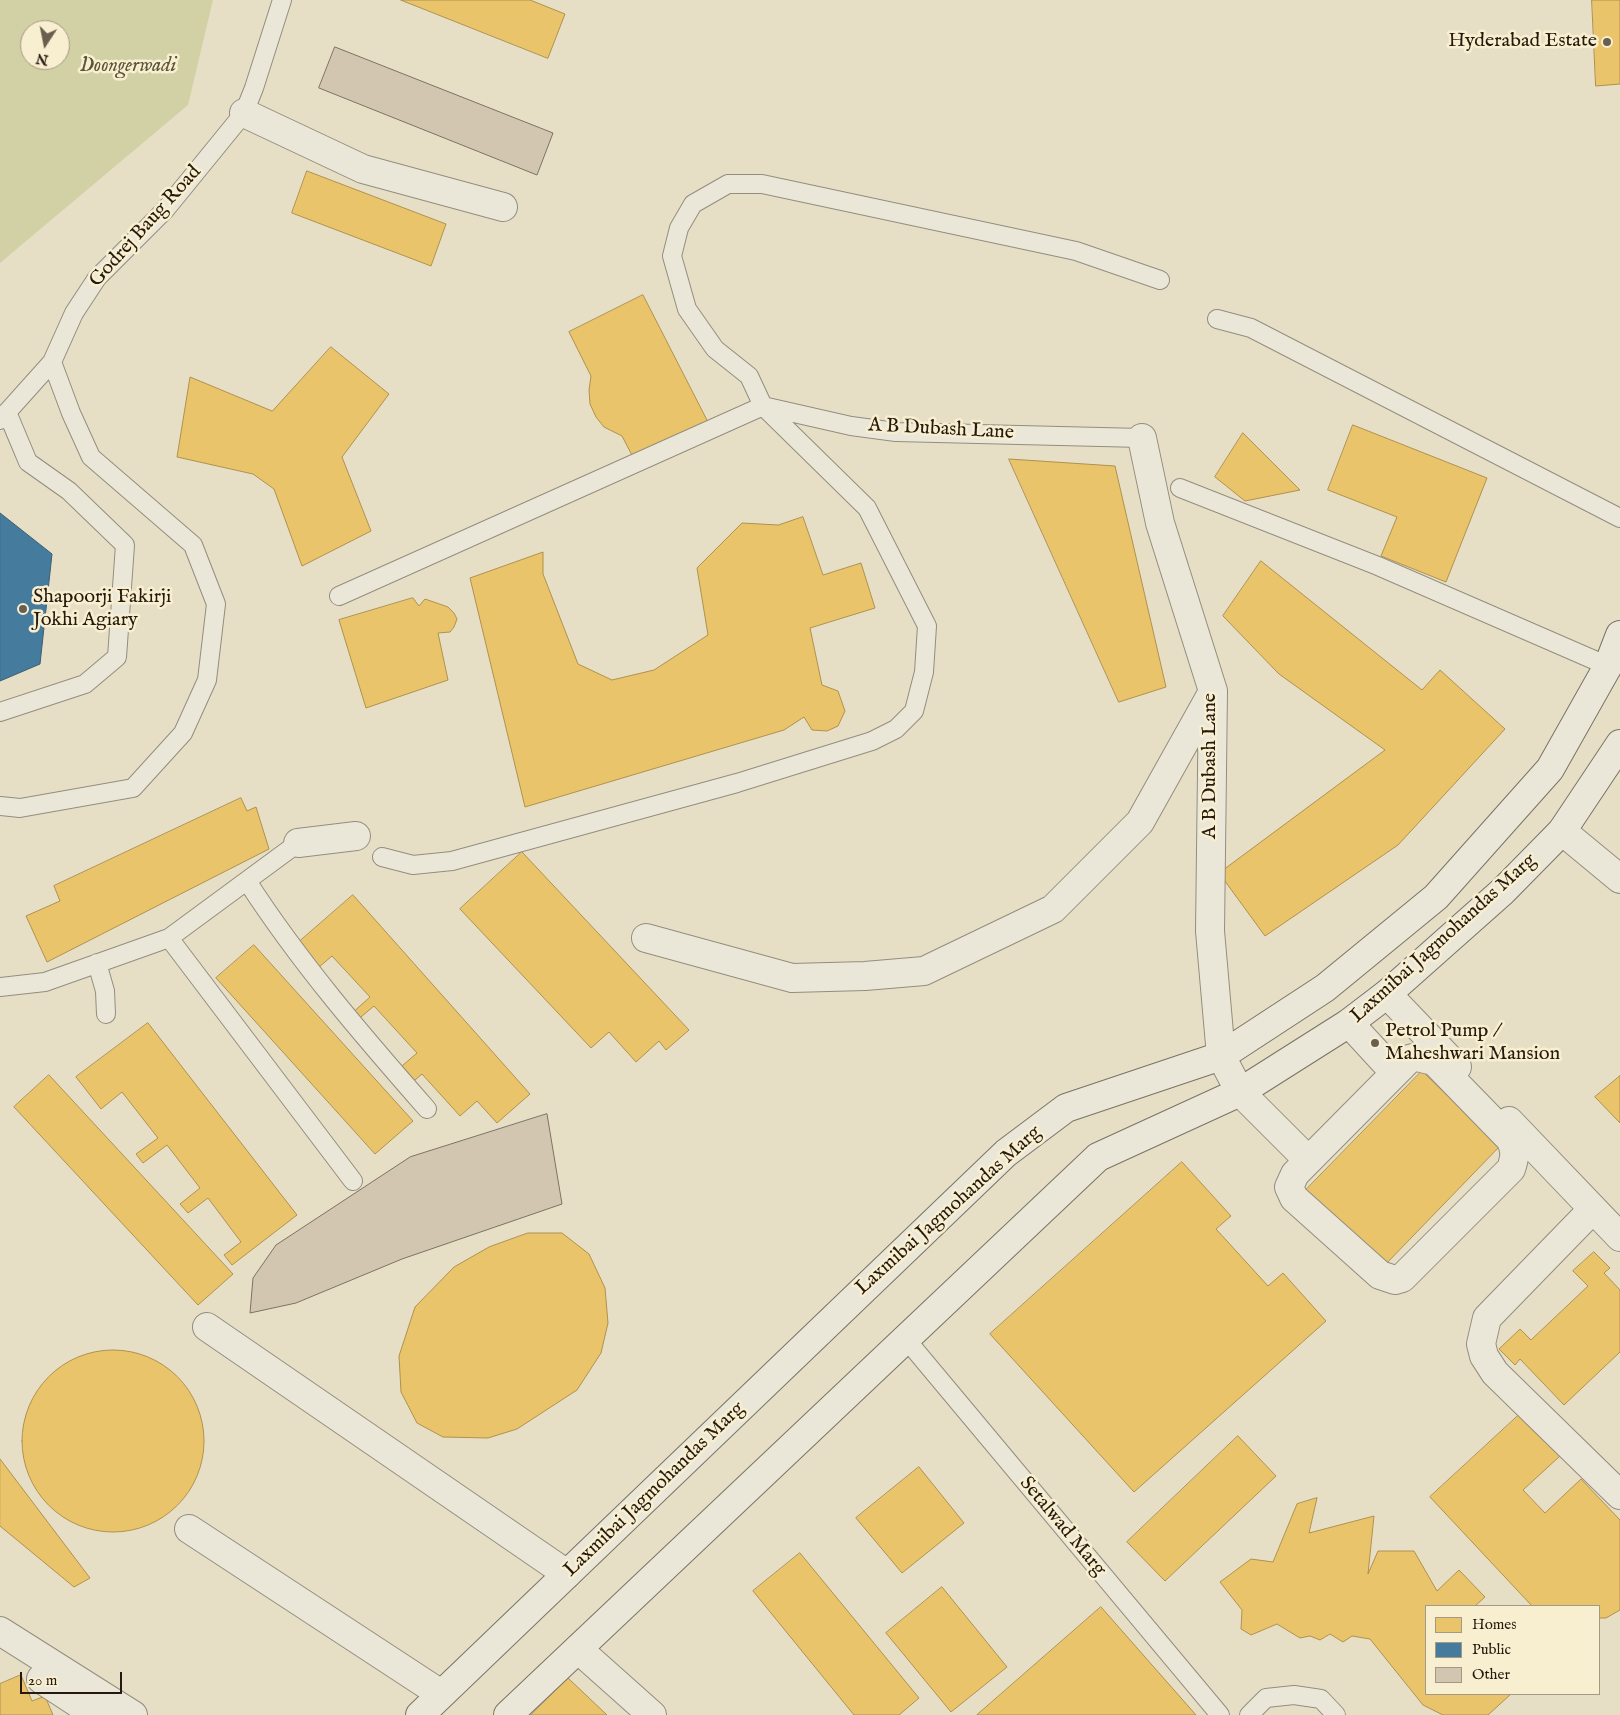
<!DOCTYPE html>
<html>
<head>
<meta charset="utf-8">
<style>
  body { margin:0 }
  #map { position:relative; width:1620px; height:1715px; overflow:hidden; background:#e7dfc5; font-family:"IM FELL English",serif }
  canvas { display:block }
  .legend { position:absolute; left:1425px; top:1605px; width:175px; height:90px; box-sizing:border-box; background:#f8efd0; border:1px solid #a49983; margin:0; padding:6px 9px; list-style:none; font-size:15px; color:#26190f }
  .legend li { display:flex; align-items:center; gap:10px; height:25px }
  .legend b { width:25px; border:1px solid #a49983 }
  .north { position:absolute; left:20px; top:20px; width:50px; height:50px; box-sizing:border-box; background:#f8efd0; border:1px solid #a49983; border-radius:50%; rotate:191deg; font-size:14px; font-weight:700; line-height:20px; text-align:center; color:#26190f }
  .north::after { content:''; display:block; margin:auto; width:18px; height:22px; background:#6a5e4f; clip-path:polygon(50% 0,100% 100%,50% 72%,0 100%) }
  .scale { position:absolute; left:20px; top:1672px; width:102px; height:22px; box-sizing:border-box; border:2px solid #26190f; border-top:0; padding-left:6px; font-size:15px; line-height:18px; white-space:nowrap; color:#26190f; -webkit-text-stroke:4px #f8efd0; paint-order:stroke }
</style>
</head>
<body>
<div id="map">
<canvas width="1620" height="1715"></canvas>
<ul class="legend">
<li><b style="height:14px;background:#e9c46a"></b>Homes</li>
<li><b style="height:14px;background:#457b9d"></b>Public</li>
<li><b style="height:14px;background:#d3c6b1"></b>Other</li>
</ul>
<div class="north">N</div>
<div class="scale">20 m</div>
</div>
<script>
const context = document.querySelector('canvas').getContext('2d');
context.lineJoin = 'round';
function fill(path, color) {
  context.fillStyle = color;
  context.fill(path, 'evenodd');
}
function strokePath(path, color, width, dash) {
  context.strokeStyle = color;
  context.lineWidth = width;
  context.lineCap = dash ? 'butt' : 'round';
  context.setLineDash(dash || []);
  context.stroke(path);
}
function label(font, color, halo, rows, align = 'center') {
  context.font = font + ' "IM FELL English",serif';
  context.lineWidth = 5;
  context.setLineDash([]);
  context.textBaseline = 'middle';
  context.strokeStyle = halo;
  context.fillStyle = color;
  for (const [text, x, y, turn = 0] of rows) {
    context.save();
    context.translate(x, y);
    context.rotate((+turn || 0) * Math.PI / 180);
    context.textAlign = isNaN(turn) ? turn : align;
    if (halo) context.strokeText(text, 0, 0);
    context.fillText(text, 0, 0);
    context.restore();
  }
}
const green = new Path2D(`
  M0 0H213L188 105 0 263ZM30 30H60V60H30Z`);
const homes = new Path2D(`
  M401 0H530L565 14 548 58Z
  M1592 0H1620V84L1596 86Z
  M307 171 446 224 431 266 292 213Z
  M643 295 709 424 635 461 622 436 604 427 596 417 590 404 589 390 591 376 569 332Z
  M331 347 389 394 342 457 371 531 302 566 274 489 253 474 177 457 190 377 272 411Z
  M1353 425 1487 478 1446 582 1381 556 1397 517 1328 490Z
  M1243 433 1300 490 1245 501 1215 477Z
  M1009 459 1115 466 1166 687 1119 702Z
  M803 517 823 575 861 563 875 608 810 628 822 685 838 691 845 711 838 726 827 731 812 730 804 717 784 730 525 807 470 578 543 552V574L578 664 612 680 654 670 708 635 697 568 742 523 778 525Z
  M1261 561 1422 690 1440 670 1505 729 1398 845 1265 936 1219 873 1385 750 1279 674 1223 616Z
  M413 598 419 606 425 599 448 607 454 613 457 619 454 627 450 632 438 633 448 680 366 708 339 620Z
  M241 798 247 811 256 807 269 849 47 962 26 916 60 901 54 886Z
  M522 852 689 1030 666 1050 659 1041 636 1062 609 1032 591 1048 460 909Z
  M353 895 530 1094 497 1123 477 1101 460 1116 422 1074 408 1086 395 1072 417 1053 374 1006 355 1022 350 1015 370 997 332 956 312 973 291 949Z
  M254 945 413 1121 375 1154 216 978Z
  M148 1023 297 1215 232 1265 224 1255 241 1242 208 1198 188 1213 180 1204 200 1188 167 1145 143 1163 136 1154 158 1138 122 1092 101 1109 76 1077Z
  M1422 1071 1500 1146 1383 1267 1304 1192Z
  M49 1075 233 1274 198 1305 14 1107Z
  M1620 1076V1123L1595 1097Z
  M1182 1162 1231 1216 1216 1229 1268 1286 1283 1273 1326 1321 1134 1492 990 1334Z
  M528 1233H562L589 1254 605 1288 608 1323 601 1353 577 1390 517 1429 488 1438 443 1437 417 1423 401 1392 399 1356 415 1307 454 1267 489 1247Z
  M1594 1252 1610 1268 1604 1273 1620 1290V1352L1564 1405 1520 1359 1515 1365 1499 1349 1520 1329 1531 1340 1588 1286 1573 1271Z
  M22 1441a91 91 0 1 1 182 0a91 91 0 1 1-182 0Z
  M1520 1414 1560 1456 1523 1490 1545 1513 1581 1479 1620 1520V1610L1606 1618H1599V1606H1532L1430 1497Z
  M1238 1436 1276 1476 1165 1581 1127 1542Z
  M0 1459 90 1578 74 1587 0 1526Z
  M919 1467 964 1523 902 1573 856 1518Z
  M1317 1498 1309 1533 1374 1516 1368 1574 1378 1551H1414L1437 1591 1459 1570 1485 1597 1475 1606H1426V1694H1511L1488 1715H1443L1423 1705 1370 1639 1352 1636 1343 1642 1330 1634 1320 1640 1310 1636 1300 1638 1277 1624 1251 1635 1241 1629 1242 1610 1220 1582 1251 1559 1273 1562 1297 1504Z
  M800 1553 919 1698 899 1715H854L753 1591Z
  M942 1587 1007 1667 951 1712 886 1633Z
  M1101 1607 1196 1715H977Z
  M21 1675 32 1701 45 1696 53 1715H0V1684Z
  M568 1678 607 1715H531Z`);
const public = new Path2D(`
  M0 513 52 554 40 664 0 681Z`);
const building = new Path2D(`
  M335 47 553 133 537 175 319 88Z
  M547 1114 562 1204 402 1259 296 1303 250 1313 253 1278 276 1245 410 1157Z`);
const lane = new Path2D(`
  M1217 319 1251 328 1620 518
  M0 420 52 362
  M1142 438 896 432 851 426 763 406 749 376 715 349 687 309 672 256 679 228 693 204 728 184H762L1076 251 1160 280
  M1180 488 1378 566 1608 666
  M339 596 763 406 867 508 927 626 924 672 914 711 896 729 872 741 737 783 452 861 413 865 382 857
  M0 712 85 684 117 657 125 545 69 491 28 462 7 412
  M0 806 20 808 133 788 183 733 207 680 216 604 193 545 91 457 71 413 52 362 74 313 97 278 165 210 244 113 254 88 282 0
  M247 881C300 963 363 1036 427 1109
  M169 938 353 1181
  M97 963 105 991 106 1014
  M0 987 45 982 169 938 298 843
  M905 1338 1220 1715
  M1249 1715 1266 1698 1294 1695 1321 1699 1336 1715`);
const street = new Path2D(`
  M244 113 363 169 503 207
  M1142 438 1160 523 1213 691 1210 931 1221 1056 1240 1092 1308 1160
  M1562 831 1620 879
  M298 843 356 836
  M646 938 792 978 865 976 924 971 1053 909 1140 822 1211 695
  M1387 994 1457 1067
  M1349 1023 1395 1073
  M1417 1057 1434 1061 1510 1139C1516 1150 1515 1157 1511 1169L1402 1278 1395 1280 1380 1275 1294 1198 1289 1187 1295 1174 1409 1059Z
  M1509 1121 1620 1237
  M1592 1210 1487 1318 1481 1344 1484 1356 1495 1373 1620 1495
  M207 1327 567 1574
  M189 1529 441 1694
  M0 1631 133 1715
  M578 1649 652 1715
  M41 1679 96 1715`);
const secondary = new Path2D(`
  M420 1715 1006 1153 1066 1108 1221 1056 1325 988 1436 897 1550 769 1608 666 1620 635
  M508 1715 1098 1157 1240 1092 1349 1023 1387 994 1503 891 1562 831 1620 744`);
const markers = [
  [1607,42,5,"#6a5e4f"],
  [23,609,5,"#6a5e4f"],
  [1375,1043,5,"#6a5e4f"]
];
const poiNames = [
  ["Hyderabad Estate",1597,42,"right"],
  ["Shapoorji Fakirji",33,598],
  ["Jokhi Agiary",33,621],
  ["Petrol Pump /",1385,1032],
  ["Maheshwari Mansion",1385,1055]
];
const parkNames = [
  ["Doongerwadi",128,67]
];
const streetNames = [
  ["Godrej Baug Road",146,227,-48],
  ["A B Dubash Lane",941,430,3],
  ["A B Dubash Lane",1211,766,-90],
  ["Laxmibai Jagmohandas Marg",1444,939,-42],
  ["Laxmibai Jagmohandas Marg",949,1211,-42],
  ["Laxmibai Jagmohandas Marg",655,1490,-44],
  ["Setalwad Marg",1062,1527,50]
];
fill(green, '#d2d0a5');
fill(homes, '#e9c46a');
strokePath(homes, '#ae914f', 1);
fill(public, '#457b9d');
strokePath(public, '#3c5e72', 1);
fill(building, '#d3c6b1');
strokePath(building, '#797365', 1);
strokePath(lane, '#938d7e', 20);
strokePath(street, '#938d7e', 30);
strokePath(secondary, '#797365', 30);
strokePath(lane, '#eae7d9', 18);
strokePath(street, '#eae7d9', 28);
strokePath(secondary, '#eae7d9', 28);
for (const [x, y, r, color] of markers) {
  const dot = new Path2D();
  dot.arc(x, y, r, 0, 2 * Math.PI);
  context.fillStyle = color;
  context.fill(dot);
  strokePath(dot, '#f8efd0', 2);
}
label('20px', '#26190f', '#f8efd0', poiNames, 'left');
label('italic 20px', '#5c543a', '#f8efd0', parkNames);
label('20px', '#26190f', '#f8efd0', streetNames);
</script>
</body>
</html>
